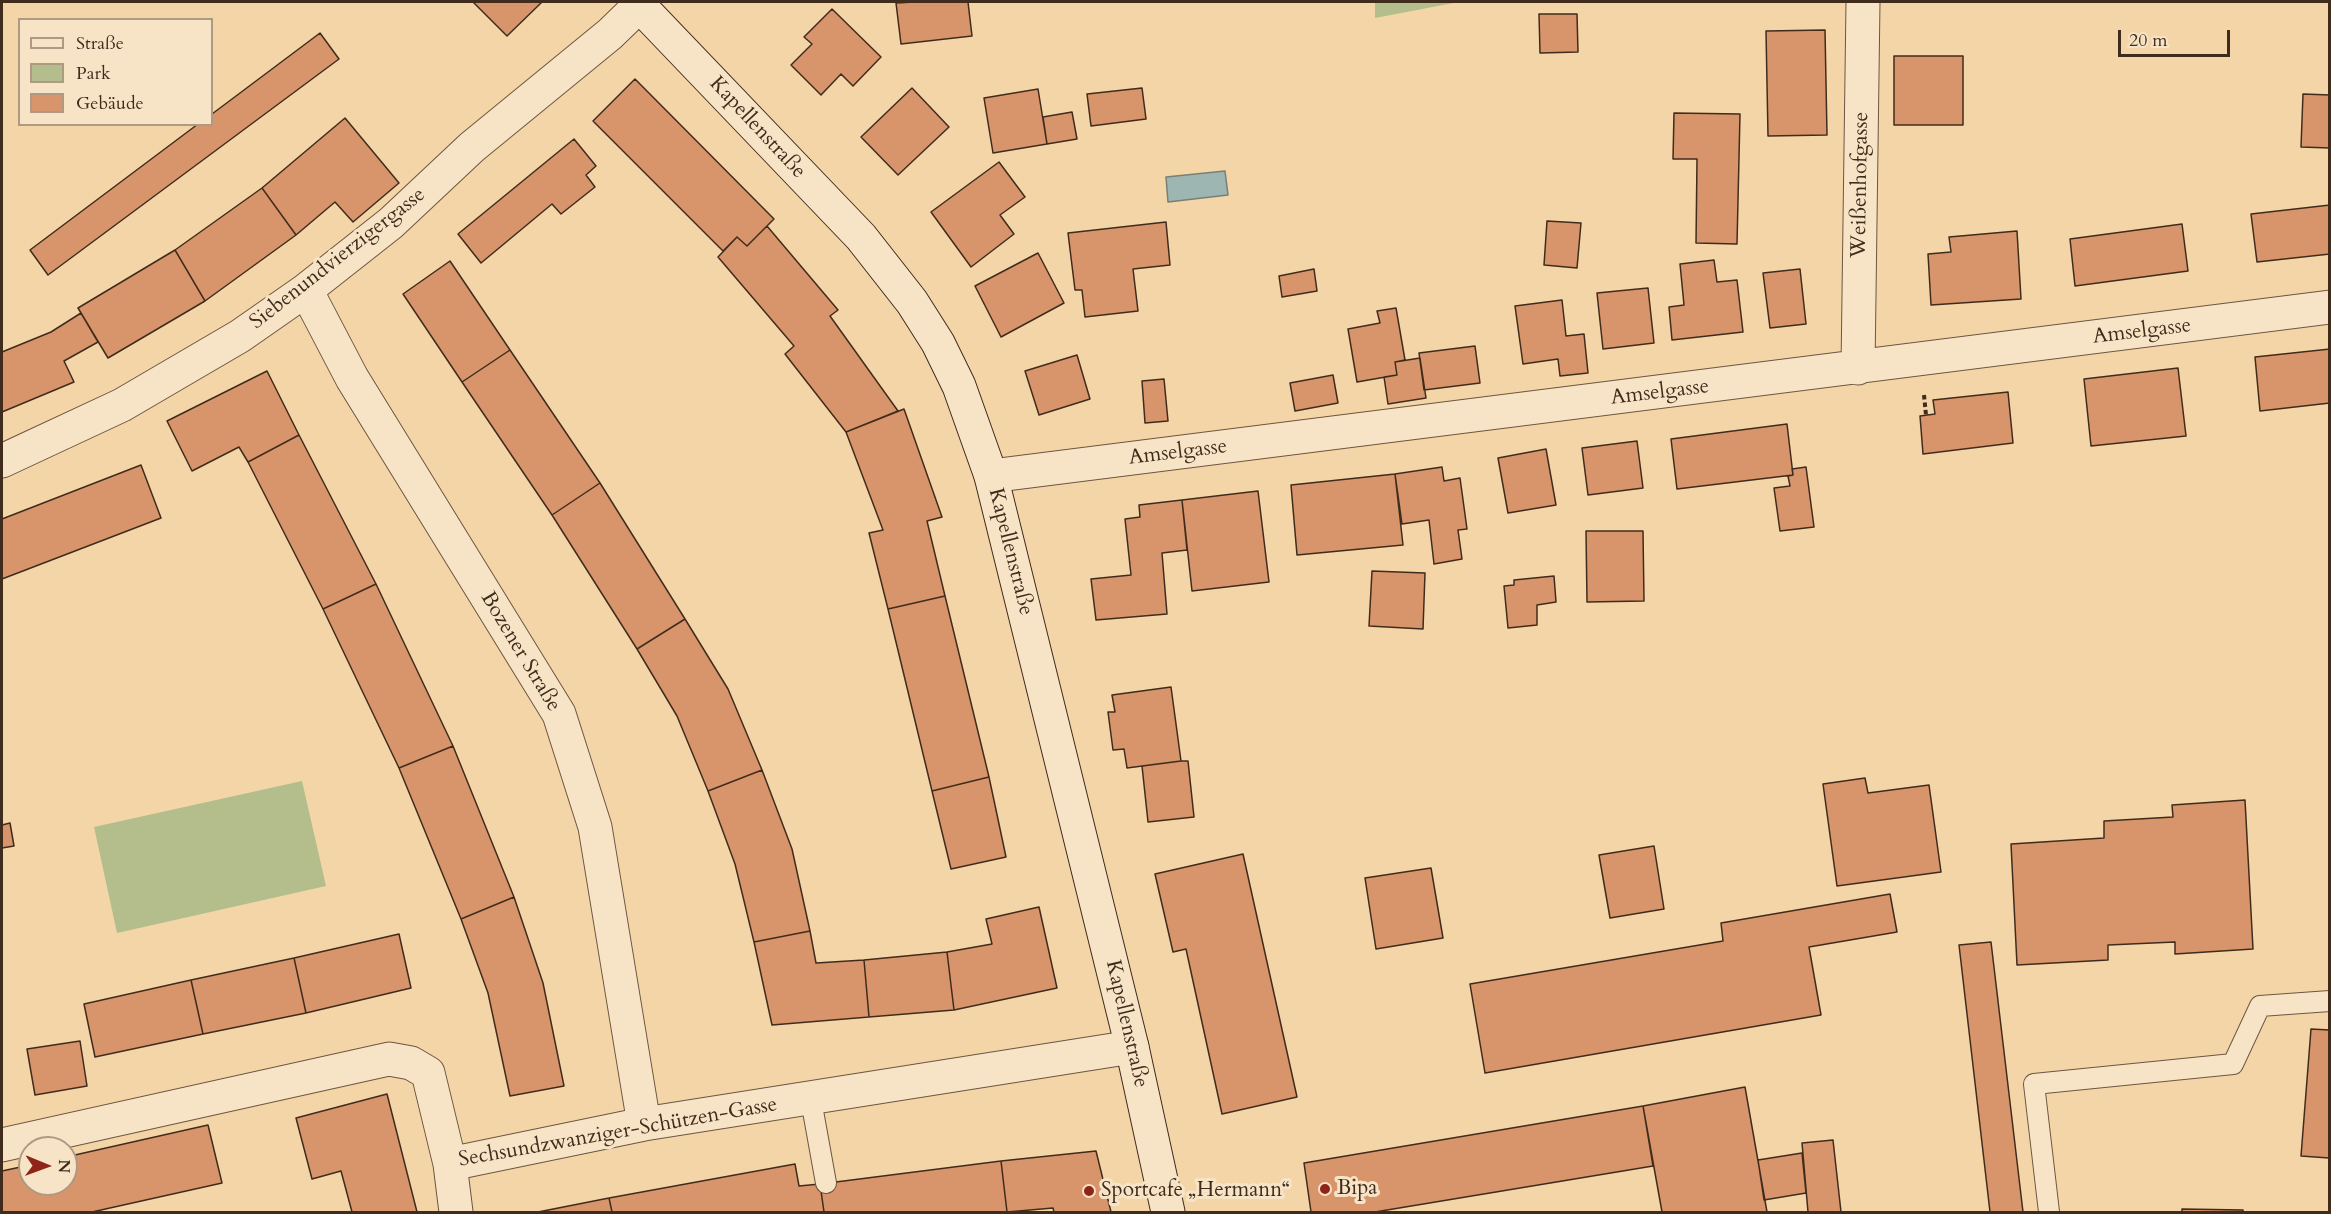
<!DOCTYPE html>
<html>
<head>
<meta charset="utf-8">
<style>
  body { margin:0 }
  #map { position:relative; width:2331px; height:1214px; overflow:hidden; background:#f3d5a8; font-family:Cardo,serif }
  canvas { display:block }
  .frame { position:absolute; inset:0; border:3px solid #402c1d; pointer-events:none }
  .legend { position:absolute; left:18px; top:18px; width:195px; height:108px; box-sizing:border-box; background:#f7e4c6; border:2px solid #ae9a82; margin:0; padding:8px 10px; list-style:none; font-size:18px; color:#402c1d }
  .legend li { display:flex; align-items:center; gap:12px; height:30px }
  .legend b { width:30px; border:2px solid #ae9a82 }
  .north { position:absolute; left:18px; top:1136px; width:60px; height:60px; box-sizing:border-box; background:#f7e4c6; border:2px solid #ae9a82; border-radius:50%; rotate:91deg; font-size:16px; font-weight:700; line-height:24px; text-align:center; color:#402c1d }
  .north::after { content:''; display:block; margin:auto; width:21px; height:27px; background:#8f2418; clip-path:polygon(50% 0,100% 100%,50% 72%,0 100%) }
  .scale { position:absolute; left:2118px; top:30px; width:112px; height:27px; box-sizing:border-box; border:3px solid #402c1d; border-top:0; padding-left:8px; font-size:18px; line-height:21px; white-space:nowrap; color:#402c1d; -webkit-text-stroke:4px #f7e4c6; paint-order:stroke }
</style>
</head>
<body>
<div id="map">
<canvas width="2331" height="1214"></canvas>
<div class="frame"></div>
<ul class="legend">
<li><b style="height:8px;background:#f7e4c6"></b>Straße</li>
<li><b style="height:16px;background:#b4be8c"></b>Park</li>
<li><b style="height:16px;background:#d8946a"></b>Gebäude</li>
</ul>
<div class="north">N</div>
<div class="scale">20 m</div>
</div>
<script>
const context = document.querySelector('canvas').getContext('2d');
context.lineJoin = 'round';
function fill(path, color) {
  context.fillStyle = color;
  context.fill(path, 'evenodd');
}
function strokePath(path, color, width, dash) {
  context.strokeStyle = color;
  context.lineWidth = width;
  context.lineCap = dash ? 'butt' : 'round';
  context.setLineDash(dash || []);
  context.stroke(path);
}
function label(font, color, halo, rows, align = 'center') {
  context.font = font + ' Cardo,serif';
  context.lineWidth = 6;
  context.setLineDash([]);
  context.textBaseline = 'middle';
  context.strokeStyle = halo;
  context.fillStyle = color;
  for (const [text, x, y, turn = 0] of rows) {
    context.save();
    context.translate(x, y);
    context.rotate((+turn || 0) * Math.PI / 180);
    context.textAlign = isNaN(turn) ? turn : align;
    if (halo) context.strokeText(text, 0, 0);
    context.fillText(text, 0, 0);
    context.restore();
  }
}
const green = new Path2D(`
  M1375 2H1459L1375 18Z
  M302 781 326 886 117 933 94 827Z`);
const water = new Path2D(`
  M1225 171 1228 195 1168 202 1166 177Z`);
const building = new Path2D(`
  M473 2H542L507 36Z
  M914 2H968L972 36 901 44 896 3Z
  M832 9 881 57 853 86 841 74 821 95 791 65 812 44 804 37Z
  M1539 14H1577L1578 52 1540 53Z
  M1825 30 1827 135 1768 136 1766 31Z
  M320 33 339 59 48 275 30 250 198 124H212V114Z
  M1894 56H1963V125H1894Z
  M635 79 774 219 747 246 737 237 723 251 593 121Z
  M912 88 949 127 898 175 861 137Z
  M1142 88 1146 119 1091 126 1087 94Z
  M1038 89 1047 144 993 153 984 98Z
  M2303 94 2330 95V148L2301 147Z
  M1072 112 1077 139 1047 144 1043 117Z
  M1674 113 1740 114 1737 244 1696 243 1697 159H1673Z
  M345 118 399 183 353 222 335 202 296 235 262 188Z
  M574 139 596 166 586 175 595 187 561 214 552 204 481 263 458 234Z
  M999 162 1025 197 1000 215 1014 234 971 267 931 212Z
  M262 188 296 235 205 301 175 250Z
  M2330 205V254L2257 262 2251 214Z
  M1547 221 1581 223 1577 268 1544 265Z
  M1166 222 1170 265 1133 269 1138 311 1085 317 1082 290H1075L1068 233Z
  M2182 224 2188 271 2075 286 2070 239Z
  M767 226 838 310 830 316 898 411 846 432 785 354 794 346 718 257 737 237 747 246Z
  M2017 231 2021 299 1931 305 1928 254 1951 252 1949 237Z
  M175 250 205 301 108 358 78 308Z
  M1038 253 1064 303 1001 337 975 286Z
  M1714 260 1717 282 1737 280 1743 332 1672 340 1669 307 1684 305 1680 264Z
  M450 261 510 350 462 382 403 294Z
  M1314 269 1317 291 1282 297 1279 276Z
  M1800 269 1806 324 1770 328 1763 273Z
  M1648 288 1654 343 1603 349 1597 293Z
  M1562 300 1566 336 1584 334 1588 373 1560 376 1558 359 1523 364 1515 306Z
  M1396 308 1405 360 1395 362 1397 375 1357 382 1348 329 1380 323 1377 311Z
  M81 313 98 342 64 361 74 382 2 412V352L51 332Z
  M1475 346 1480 383 1424 390 1419 353Z
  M2330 349V403L2260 411 2255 357Z
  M510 350 600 483 552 515 462 382Z
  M1077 355 1090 399 1039 415 1025 371Z
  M1420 358 1426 398 1388 404 1384 377 1397 375 1395 362Z
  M2178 368 2186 436 2091 446 2084 379Z
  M267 371 299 435 248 462 239 447 192 471 167 421Z
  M1333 375 1338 403 1295 411 1290 383Z
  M1164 379 1168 421 1145 423 1142 381Z
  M2008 392 2013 443 1923 454 1920 416 1935 414 1933 400Z
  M904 409 942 517 927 521 945 596 888 609 869 533 883 530 846 432Z
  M1787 424 1793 475 1677 489 1671 439Z
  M299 435 376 584 323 609 248 462Z
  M1637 441 1643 488 1588 495 1582 448Z
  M1546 449 1556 505 1508 513 1498 458Z
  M141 465 161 518 2 579V519Z
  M1442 467 1444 481 1460 478 1467 529 1458 530 1462 559 1434 564 1429 520 1402 524 1395 474Z
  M1806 467 1814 527 1780 531 1774 488 1790 486 1788 476 1793 475 1792 469Z
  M1395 474 1403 545 1297 555 1291 485Z
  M600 483 685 619 637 649 552 515Z
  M1258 491 1269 582 1192 591 1182 500Z
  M1182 500 1187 550 1162 553 1167 614 1096 620 1091 579 1131 575 1125 519 1140 517 1139 505Z
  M1586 531H1643L1644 601 1587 602Z
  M1372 571 1425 573 1423 629 1369 626Z
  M1554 576 1556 602 1537 605V625L1508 628 1504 586 1514 585V580Z
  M376 584 453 746 399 768 323 609Z
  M945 596 989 777 932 791 888 609Z
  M685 619 728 689 762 770 708 791 677 716 637 649Z
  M1171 687 1181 761 1127 768 1124 749 1113 750 1108 712H1115L1112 695Z
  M453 746 514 897 461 919 399 768Z
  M1181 761H1188L1194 817 1148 822 1142 766Z
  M762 770 792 849 810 931 754 942 735 864 708 791Z
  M989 777 1006 857 951 869 932 791Z
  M1865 778 1868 793 1929 785 1941 872 1837 886 1823 784Z
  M2245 800 2253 949 2175 954V942L2108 945V960L2017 965 2011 844 2104 838V821L2173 817 2172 805Z
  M10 823 14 846 2 848V825Z
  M1654 846 1664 909 1610 918 1599 855Z
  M1243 854 1297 1097 1222 1114 1186 949 1173 952 1155 874Z
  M1431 868 1443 938 1376 949 1365 878Z
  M1890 894 1897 932 1809 947 1821 1015 1485 1073 1470 984 1723 941 1721 923Z
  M514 897 543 983 564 1086 510 1096 488 993 461 919Z
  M1039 907 1057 988 954 1010 947 952 992 944 986 919Z
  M810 931 816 963 864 960 869 1017 772 1025 754 942Z
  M399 934 411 988 306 1013 294 958Z
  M1991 942 2023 1212H1990L1959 945Z
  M947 952 954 1010 869 1017 864 960Z
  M294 958 306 1013 203 1034 191 980Z
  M191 980 203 1034 95 1057 84 1004Z
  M2311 1029 2330 1030V1181L2329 1158 2301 1156Z
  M80 1041 87 1086 35 1095 27 1049Z
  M1745 1087 1767 1212H1662L1643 1106Z
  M387 1094 417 1212H352L341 1171 312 1179 296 1118Z
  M1643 1106 1653 1166 1375 1212H1311L1304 1163Z
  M208 1125 222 1183 92 1212H2V1171L30 1165V1184H66V1157Z
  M1833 1140 1841 1212H1808L1802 1143Z
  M1096 1151 1111 1212H1054L1053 1208 1007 1212 1001 1161Z
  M1802 1153 1806 1193 1764 1200 1758 1160Z
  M1001 1161 1007 1212H824L820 1184Z
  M795 1164 799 1186 820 1184 824 1212H612L609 1198Z
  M609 1198 612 1212H538Z
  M2182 1209 2243 1210V1212H2182Z`);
const path = new Path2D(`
  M1924 395 1926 415`);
const service = new Path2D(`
  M811 1100 826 1183
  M2049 1212 2034 1084 2233 1064 2260 1006 2330 1001`);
const minor = new Path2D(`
  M306 290 352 378 559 714 595 827 644 1124
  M1858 368 1863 2
  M2 461 122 405 240 336 306 290 391 223 472 147 610 34 640 5
  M991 476 2330 307
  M2 1145 389 1059 411 1063 428 1073 450 1164 644 1124 1132 1047
  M450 1164 456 1212`);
const secondary = new Path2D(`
  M636 2 861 237 912 302 938 343 959 386 991 476 1132 1047 1168 1212`);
const markers = [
  [1325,1189,6,"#8f2418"],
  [1089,1191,6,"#8f2418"]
];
const streetNames = [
  ["Kapellenstraße",757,128,47],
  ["Weißenhofgasse",1861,185,-89],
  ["Siebenundvierzigergasse",338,259,-38],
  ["Amselgasse",2142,332,-7],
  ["Amselgasse",1660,393,-7],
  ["Amselgasse",1178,453,-7],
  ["Kapellenstraße",1010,552,76],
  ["Bozener Straße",520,652,59],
  ["Kapellenstraße",1126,1024,77],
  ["Sechsundzwanziger-Schützen-Gasse",618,1133,-10]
];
const poiNames = [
  ["Bipa",1337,1189],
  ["Sportcafe „Hermann“",1101,1191]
];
fill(green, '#b4be8c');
fill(water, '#9eb6b2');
strokePath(water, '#787f76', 1.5);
fill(building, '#d8946a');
strokePath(building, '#402c1d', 1.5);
strokePath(service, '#6d5640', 22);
strokePath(minor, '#6d5640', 35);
strokePath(secondary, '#402c1d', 35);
strokePath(path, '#402c1d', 4, [4.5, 3]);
strokePath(service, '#f7e4c6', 20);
strokePath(minor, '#f7e4c6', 33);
strokePath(secondary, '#f7e4c6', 33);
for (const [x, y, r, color] of markers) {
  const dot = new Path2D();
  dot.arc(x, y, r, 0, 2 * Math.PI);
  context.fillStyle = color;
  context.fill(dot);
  strokePath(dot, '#f7e4c6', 2);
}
label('21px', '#402c1d', '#f7e4c6', streetNames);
label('21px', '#402c1d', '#f7e4c6', poiNames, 'left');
</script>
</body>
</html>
